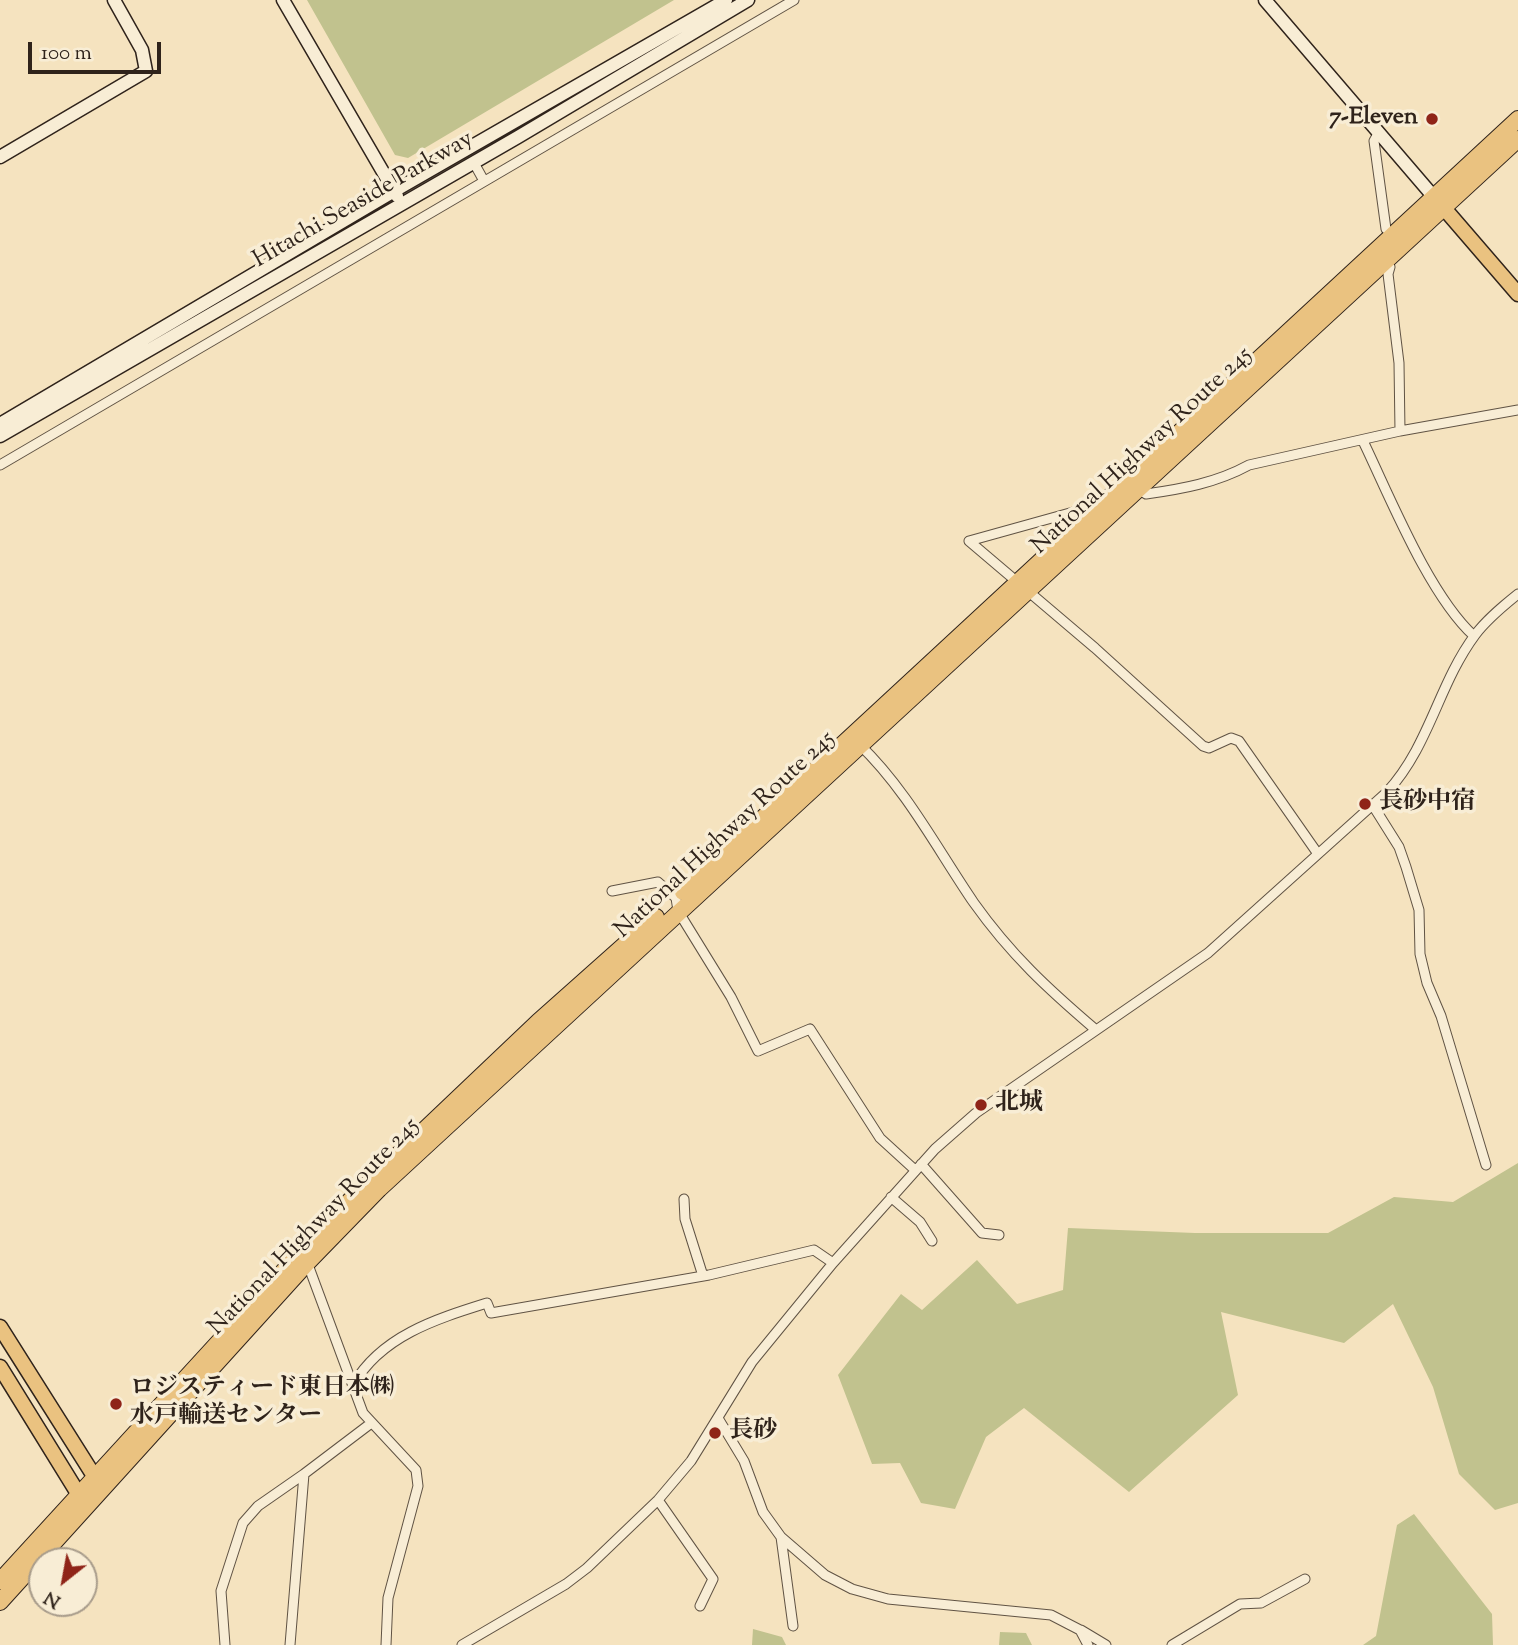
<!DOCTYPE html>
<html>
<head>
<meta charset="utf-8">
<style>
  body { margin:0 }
  #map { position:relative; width:1518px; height:1645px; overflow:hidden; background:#f5e3bf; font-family:"Sorts Mill Goudy",serif }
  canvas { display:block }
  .north { position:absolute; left:28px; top:1547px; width:70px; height:70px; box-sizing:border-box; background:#f8edd5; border:2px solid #a89c8b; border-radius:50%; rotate:211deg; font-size:19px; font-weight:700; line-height:28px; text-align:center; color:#2f231b }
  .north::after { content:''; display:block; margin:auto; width:24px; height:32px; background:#8f2418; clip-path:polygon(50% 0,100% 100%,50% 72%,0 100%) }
  .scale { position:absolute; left:28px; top:42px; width:133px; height:32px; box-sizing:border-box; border:4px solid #2f231b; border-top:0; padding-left:9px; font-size:21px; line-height:24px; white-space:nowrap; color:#2f231b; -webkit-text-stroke:5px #f8edd5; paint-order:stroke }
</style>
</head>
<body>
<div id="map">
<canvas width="1518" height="1645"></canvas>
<div class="north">N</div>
<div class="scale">100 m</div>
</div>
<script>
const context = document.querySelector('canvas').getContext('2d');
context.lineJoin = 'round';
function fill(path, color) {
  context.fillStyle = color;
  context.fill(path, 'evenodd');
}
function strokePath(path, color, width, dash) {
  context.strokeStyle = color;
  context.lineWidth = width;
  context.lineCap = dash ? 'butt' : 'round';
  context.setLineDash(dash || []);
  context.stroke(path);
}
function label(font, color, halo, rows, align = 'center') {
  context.font = font + ' "Sorts Mill Goudy","Noto Serif JP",serif';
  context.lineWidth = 7;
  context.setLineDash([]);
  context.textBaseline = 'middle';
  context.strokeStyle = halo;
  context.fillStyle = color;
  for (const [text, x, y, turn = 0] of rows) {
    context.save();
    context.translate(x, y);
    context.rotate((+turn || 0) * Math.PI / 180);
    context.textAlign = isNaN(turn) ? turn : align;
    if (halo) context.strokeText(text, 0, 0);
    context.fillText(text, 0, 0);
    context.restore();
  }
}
const green = new Path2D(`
  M307 0H674L408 158 395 155Z
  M1518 1163V1503L1495 1510 1459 1474 1433 1387 1393 1304 1344 1343 1221 1312 1238 1395 1129 1492 1024 1408 986 1437 955 1509 921 1503 900 1463 872 1464 838 1375 901 1294 922 1310 977 1260 1017 1304 1063 1290 1068 1228 1195 1233H1328L1394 1197 1453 1202Z
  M1414 1514 1492 1614 1493 1645H1363L1376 1636 1397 1525Z
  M753 1629 782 1637 786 1645H752Z
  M1000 1632 1026 1633 1032 1645H999Z`);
const street = new Path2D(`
  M1379 132 1374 141 1386 229
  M474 163 484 181
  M1390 267 1388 274 1399 363 1400 431
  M1363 441C1390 497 1429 595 1474 636
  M0 465 794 0
  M1138 489 1146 494C1182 489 1216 483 1249 465L1400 431 1518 410
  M969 541 1095 648 1203 746 1209 748 1231 738 1239 741 1318 854
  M969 541 1077 511 1088 515
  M859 744C907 790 937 849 974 903 1011 955 1048 989 1096 1030
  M1372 804 1399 847 1406 867 1419 910 1420 954 1427 983 1441 1016 1486 1165
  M612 891 658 882 676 898 678 911 731 997 758 1051 810 1029 880 1138 915 1170
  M921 1164 982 1233 999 1235
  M891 1197 920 1222 932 1241
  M684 1199 685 1219 703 1276
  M307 1262 363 1413 416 1470 418 1486 388 1598 386 1645
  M353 1385C381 1336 436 1319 487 1303L491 1313 709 1275 814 1250 833 1263
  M718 1418 744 1461 763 1512 781 1537 825 1575 852 1589 888 1599 1051 1615 1080 1630 1088 1645
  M658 1500 713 1579 700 1606
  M781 1537 793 1626
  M1081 1630 1106 1645
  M225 1645 221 1591 243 1523 258 1506 304 1474
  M290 1645 304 1474 370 1424
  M462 1645 566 1584 587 1568 658 1500 691 1461 752 1362 833 1263 935 1149 976 1113 1208 953 1387 792C1430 745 1438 685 1475 635 1487 619 1503 606 1518 594
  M1172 1645 1240 1604 1261 1603 1305 1579`);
const secondary = new Path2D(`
  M283 0 397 196
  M1265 0 1433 196
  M0 157 146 71 142 50 114 0
  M0 424 394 191 726 0
  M0 436 518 137 748 0`);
const primary = new Path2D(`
  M1437 200 1518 294
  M0 1327 101 1487
  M0 1367 84 1503`);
const highway = new Path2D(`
  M683 892 1518 119
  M0 1581 336 1214 538 1022 656 917
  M0 1602 308 1262 379 1189 1518 139`);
const markers = [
  [1432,119,7,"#8f2418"],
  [1365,804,7,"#8f2418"],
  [981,1105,7,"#8f2418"],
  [116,1404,7,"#8f2418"],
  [715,1433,7,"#8f2418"]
];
const poiNames = [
  ["7-Eleven",1418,119,"right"],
  ["長砂中宿",1379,804],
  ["北城",995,1105],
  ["ロジスティード東日本㈱",130,1390],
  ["水戸輸送センター",130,1418],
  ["長砂",729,1433]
];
const streetNames = [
  ["Hitachi Seaside Parkway",364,201,-30],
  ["National Highway Route 245",1143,452,-43],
  ["National Highway Route 245",726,836,-43],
  ["National Highway Route 245",315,1228,-46]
];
fill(green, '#c1c28e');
strokePath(street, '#605344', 11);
strokePath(secondary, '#2f231b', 15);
strokePath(primary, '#2f231b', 17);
strokePath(highway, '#2f231b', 18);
strokePath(street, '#f8edd5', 9);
strokePath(secondary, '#f8edd5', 12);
strokePath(primary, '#eac280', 14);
strokePath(highway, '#eac280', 16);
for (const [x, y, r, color] of markers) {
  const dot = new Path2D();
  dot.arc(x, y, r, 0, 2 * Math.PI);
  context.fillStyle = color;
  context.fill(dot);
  strokePath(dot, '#f8edd5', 2.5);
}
label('bold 24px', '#2f231b', '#f8edd5', poiNames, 'left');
label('24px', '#2f231b', '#f8edd5', streetNames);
</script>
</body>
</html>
